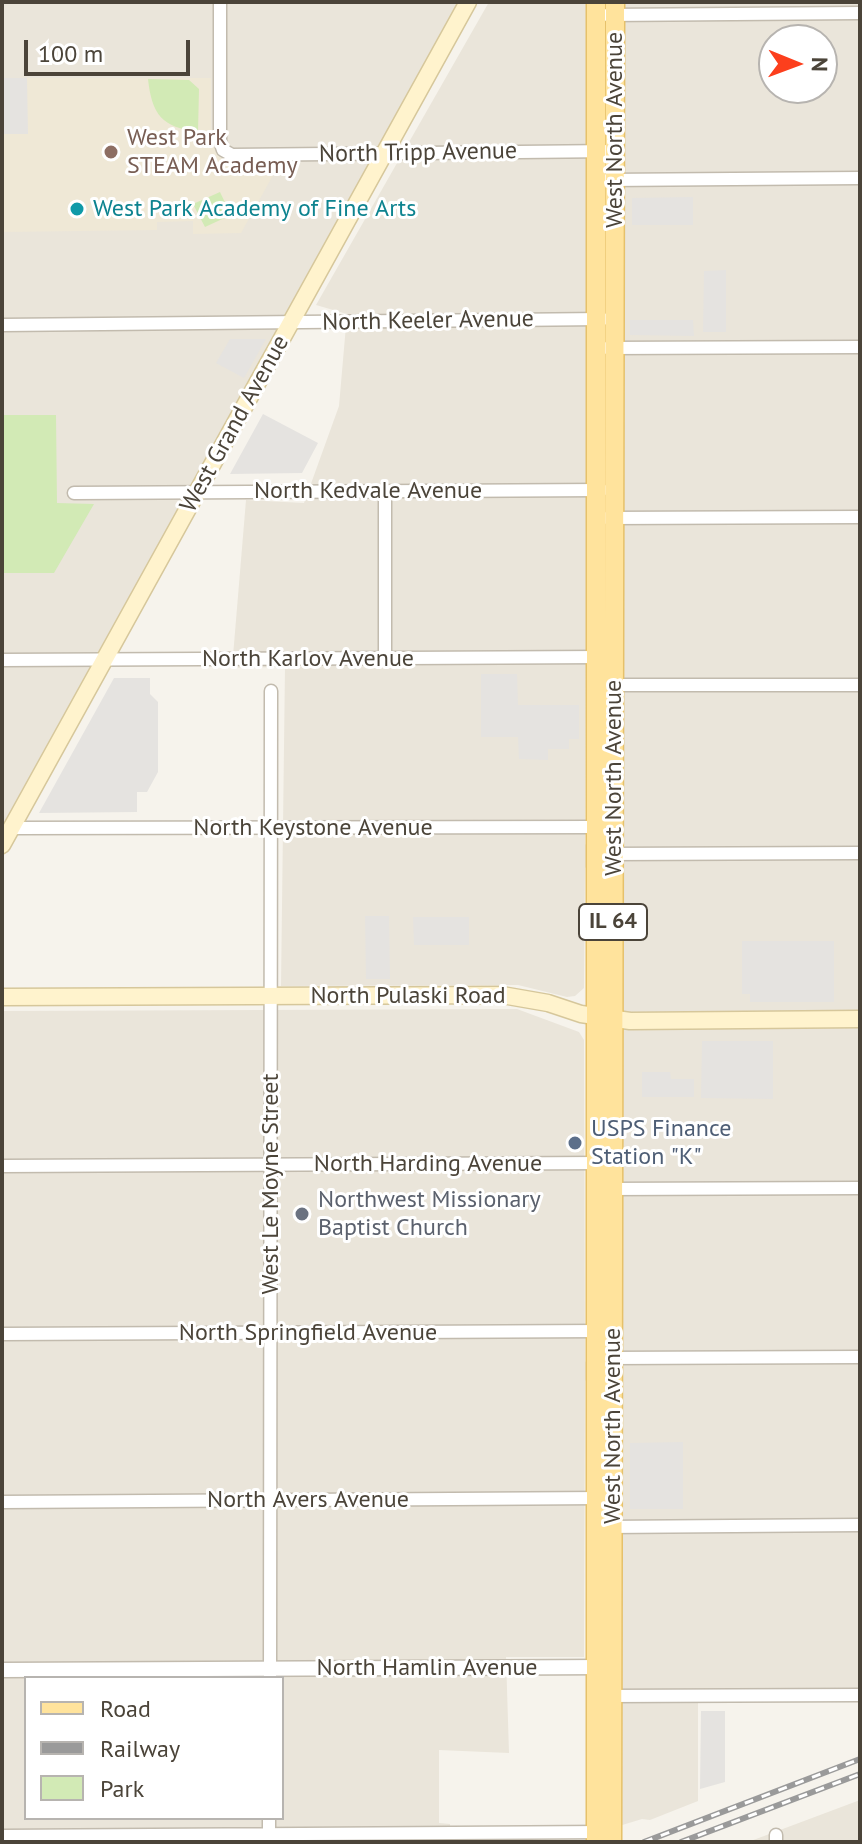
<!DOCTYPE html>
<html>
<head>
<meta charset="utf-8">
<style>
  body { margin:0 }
  #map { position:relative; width:862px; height:1844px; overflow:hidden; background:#f6f3ec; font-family:"PT Sans",sans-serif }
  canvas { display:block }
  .frame { position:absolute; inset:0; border:4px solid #4b4439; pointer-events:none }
  .legend { position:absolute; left:24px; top:1676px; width:260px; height:144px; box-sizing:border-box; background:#fff; border:2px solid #b7b4b0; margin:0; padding:10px 14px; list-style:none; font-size:24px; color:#4b4439 }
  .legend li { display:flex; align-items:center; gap:16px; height:40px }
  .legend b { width:40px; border:2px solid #b7b4b0 }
  .north { position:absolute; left:758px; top:24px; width:80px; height:80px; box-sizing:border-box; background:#fff; border:2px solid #b7b4b0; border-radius:50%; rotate:91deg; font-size:22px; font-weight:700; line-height:32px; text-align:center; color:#4b4439 }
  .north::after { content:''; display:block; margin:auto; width:28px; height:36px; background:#fc3f1d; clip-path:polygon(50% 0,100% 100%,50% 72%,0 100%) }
  .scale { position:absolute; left:24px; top:40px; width:166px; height:36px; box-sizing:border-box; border:4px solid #4b4439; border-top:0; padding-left:10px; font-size:24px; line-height:28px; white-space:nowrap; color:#4b4439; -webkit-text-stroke:6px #fff; paint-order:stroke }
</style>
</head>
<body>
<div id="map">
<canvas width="862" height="1844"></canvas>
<div class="frame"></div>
<ul class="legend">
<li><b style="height:10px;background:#ffe39c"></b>Road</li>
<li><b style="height:10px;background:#9a9a9a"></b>Railway</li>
<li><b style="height:22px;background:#d2eab5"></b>Park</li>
</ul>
<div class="north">N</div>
<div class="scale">100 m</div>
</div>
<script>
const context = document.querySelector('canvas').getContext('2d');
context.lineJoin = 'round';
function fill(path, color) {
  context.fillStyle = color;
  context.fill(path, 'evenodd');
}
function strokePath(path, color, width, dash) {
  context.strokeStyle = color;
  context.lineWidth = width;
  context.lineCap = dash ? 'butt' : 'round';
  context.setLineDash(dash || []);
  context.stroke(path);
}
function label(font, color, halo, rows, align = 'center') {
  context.font = font + ' "PT Sans",sans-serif';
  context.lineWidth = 6;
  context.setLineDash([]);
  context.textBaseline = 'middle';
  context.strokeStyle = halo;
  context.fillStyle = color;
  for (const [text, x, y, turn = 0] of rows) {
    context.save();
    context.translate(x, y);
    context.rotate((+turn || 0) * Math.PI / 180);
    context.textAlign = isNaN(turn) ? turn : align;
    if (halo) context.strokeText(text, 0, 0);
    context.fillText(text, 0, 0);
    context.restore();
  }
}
const residential = new Path2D(`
  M2 2H459L2 829Z
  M489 2H588L586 5V355L590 360V369L586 372V634L589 637V649L586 652 585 844 589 848V865L585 868 584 988 575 996 567 997 518 985 281 986 285 667 232 668 246 500 304 503 339 406 347 314 316 305Z
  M623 2H860V1692L698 1697V1801L650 1820 642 1819 619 1826 622 1774ZM774 40H822V88H774Z
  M517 1009 579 1032 584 1040 585 1361 588 1366V1377L585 1381 584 1657H506L509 1753 439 1750V1823L450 1824 451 1842H2V1011ZM26 1678H282V1818H26Z
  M860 1800V1842H748Z`);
const education = new Path2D(`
  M2 78H211V127L214 146 225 159 276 160 277 168 241 233 193 234V221L157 222V230L2 232Z`);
const green = new Path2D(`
  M148 79 189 80 199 89 198 132C162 127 152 115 148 79Z
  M220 192 231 215 205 227 193 204Z
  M2 415H56L57 503 94 504 54 573H2Z`);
const parking = new Path2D(`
  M2 78H27L28 134H2Z
  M693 197V225H632V198Z
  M726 270V332H703L704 271Z
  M630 320H693L694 336 630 335Z
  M230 339H266L244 378 216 363Z
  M263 414 318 443 302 473 230 474Z
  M481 674H517L518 705H579V739H569V749H548V760L519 759 518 737H481Z
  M114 678H150V694L158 702V772L147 792H137V812L39 813Z
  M365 916H389L390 979H366Z
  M413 917H469V945H414Z
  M742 941H834V1002H750V994H742Z
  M702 1041H773V1099L701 1098Z
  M642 1072H670L671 1079H694V1097H642Z
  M683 1442V1509H630V1443Z
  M701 1711H725V1782L700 1789Z`);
const minor = new Path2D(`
  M220 2V141L223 150 232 155 614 151
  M607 15 860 13
  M607 180 860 178
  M2 325 603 319
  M607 348 860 347
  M74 493 602 490
  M607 518 860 517
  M385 658V491
  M2 660 603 657
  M607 685H860
  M11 828 600 827
  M607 854 860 853
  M2 1166 602 1163
  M607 1189 860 1188
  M2 1334 603 1331
  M607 1358 860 1357
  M2 1502 602 1498
  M607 1527 860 1525
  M270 1678 271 691
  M607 1696 860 1695
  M2 1836 603 1832
  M269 1839V1818
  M776 1842V1835`);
const tertiary = new Path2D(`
  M2 1670 606 1667`);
const secondary = new Path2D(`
  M2 845 468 2
  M2 997 502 995 548 1003 581 1014 630 1021 860 1019`);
const primary = new Path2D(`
  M596 2V1842
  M612 1842 615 2`);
const rail = new Path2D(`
  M644 1842 860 1759
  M681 1842 860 1774`);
const markers = [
  [111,152,8,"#8d6e63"],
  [77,209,8,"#0f9aa8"],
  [575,1143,8,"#5c6f8a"],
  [302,1214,8,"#6b7280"]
];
const shields = [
  [613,922,68]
];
const shieldNames = [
  ["IL 64",613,922]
];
const streetNames = [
  ["West North Avenue",615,130,-90],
  ["North Tripp Avenue",418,153,-1],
  ["North Keeler Avenue",428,321,-1],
  ["West Grand Avenue",235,424,-61],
  ["North Kedvale Avenue",368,491],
  ["North Karlov Avenue",308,659],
  ["West North Avenue",614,778,-90],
  ["North Keystone Avenue",313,828],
  ["North Pulaski Road",408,996],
  ["North Harding Avenue",428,1164],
  ["West Le Moyne Street",271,1184,-90],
  ["North Springfield Avenue",308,1333],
  ["West North Avenue",613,1426,-90],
  ["North Avers Avenue",308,1500],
  ["North Hamlin Avenue",427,1668]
];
const educationNames = [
  ["West Park",127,138],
  ["STEAM Academy",127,166]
];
const cultureNames = [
  ["West Park Academy of Fine Arts",93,209]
];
const serviceNames = [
  ["USPS Finance",591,1129],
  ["Station \"K\"",591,1157]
];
const worshipNames = [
  ["Northwest Missionary",318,1200],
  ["Baptist Church",318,1228]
];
fill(residential, '#eae5da');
fill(education, '#efe8d6');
fill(green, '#d2eab5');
fill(parking, '#e5e3e0');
strokePath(minor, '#c2bbae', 15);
strokePath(tertiary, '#c2bbae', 17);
strokePath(secondary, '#d6c79b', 19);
strokePath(primary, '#e6c16a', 21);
strokePath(minor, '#fff', 12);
strokePath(tertiary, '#fff', 14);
strokePath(secondary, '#fff3cd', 16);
strokePath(primary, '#ffe39c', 18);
strokePath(rail, '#9a9a9a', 6);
strokePath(rail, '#fff', 3, [9]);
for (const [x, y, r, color] of markers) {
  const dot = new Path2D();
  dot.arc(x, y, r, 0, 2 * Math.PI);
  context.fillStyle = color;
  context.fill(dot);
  strokePath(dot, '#fff', 3);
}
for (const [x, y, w] of shields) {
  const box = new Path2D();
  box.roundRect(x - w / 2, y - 18, w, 36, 6);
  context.fillStyle = '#fff';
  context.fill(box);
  strokePath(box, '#4b4439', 2);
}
label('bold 22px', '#4b4439', null, shieldNames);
label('24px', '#4b4439', '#fff', streetNames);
label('24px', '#785e54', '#fff', educationNames, 'left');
label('24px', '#0d838f', '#fff', cultureNames, 'left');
label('24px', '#4e5e75', '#fff', serviceNames, 'left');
label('24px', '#5b616d', '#fff', worshipNames, 'left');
</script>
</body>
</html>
